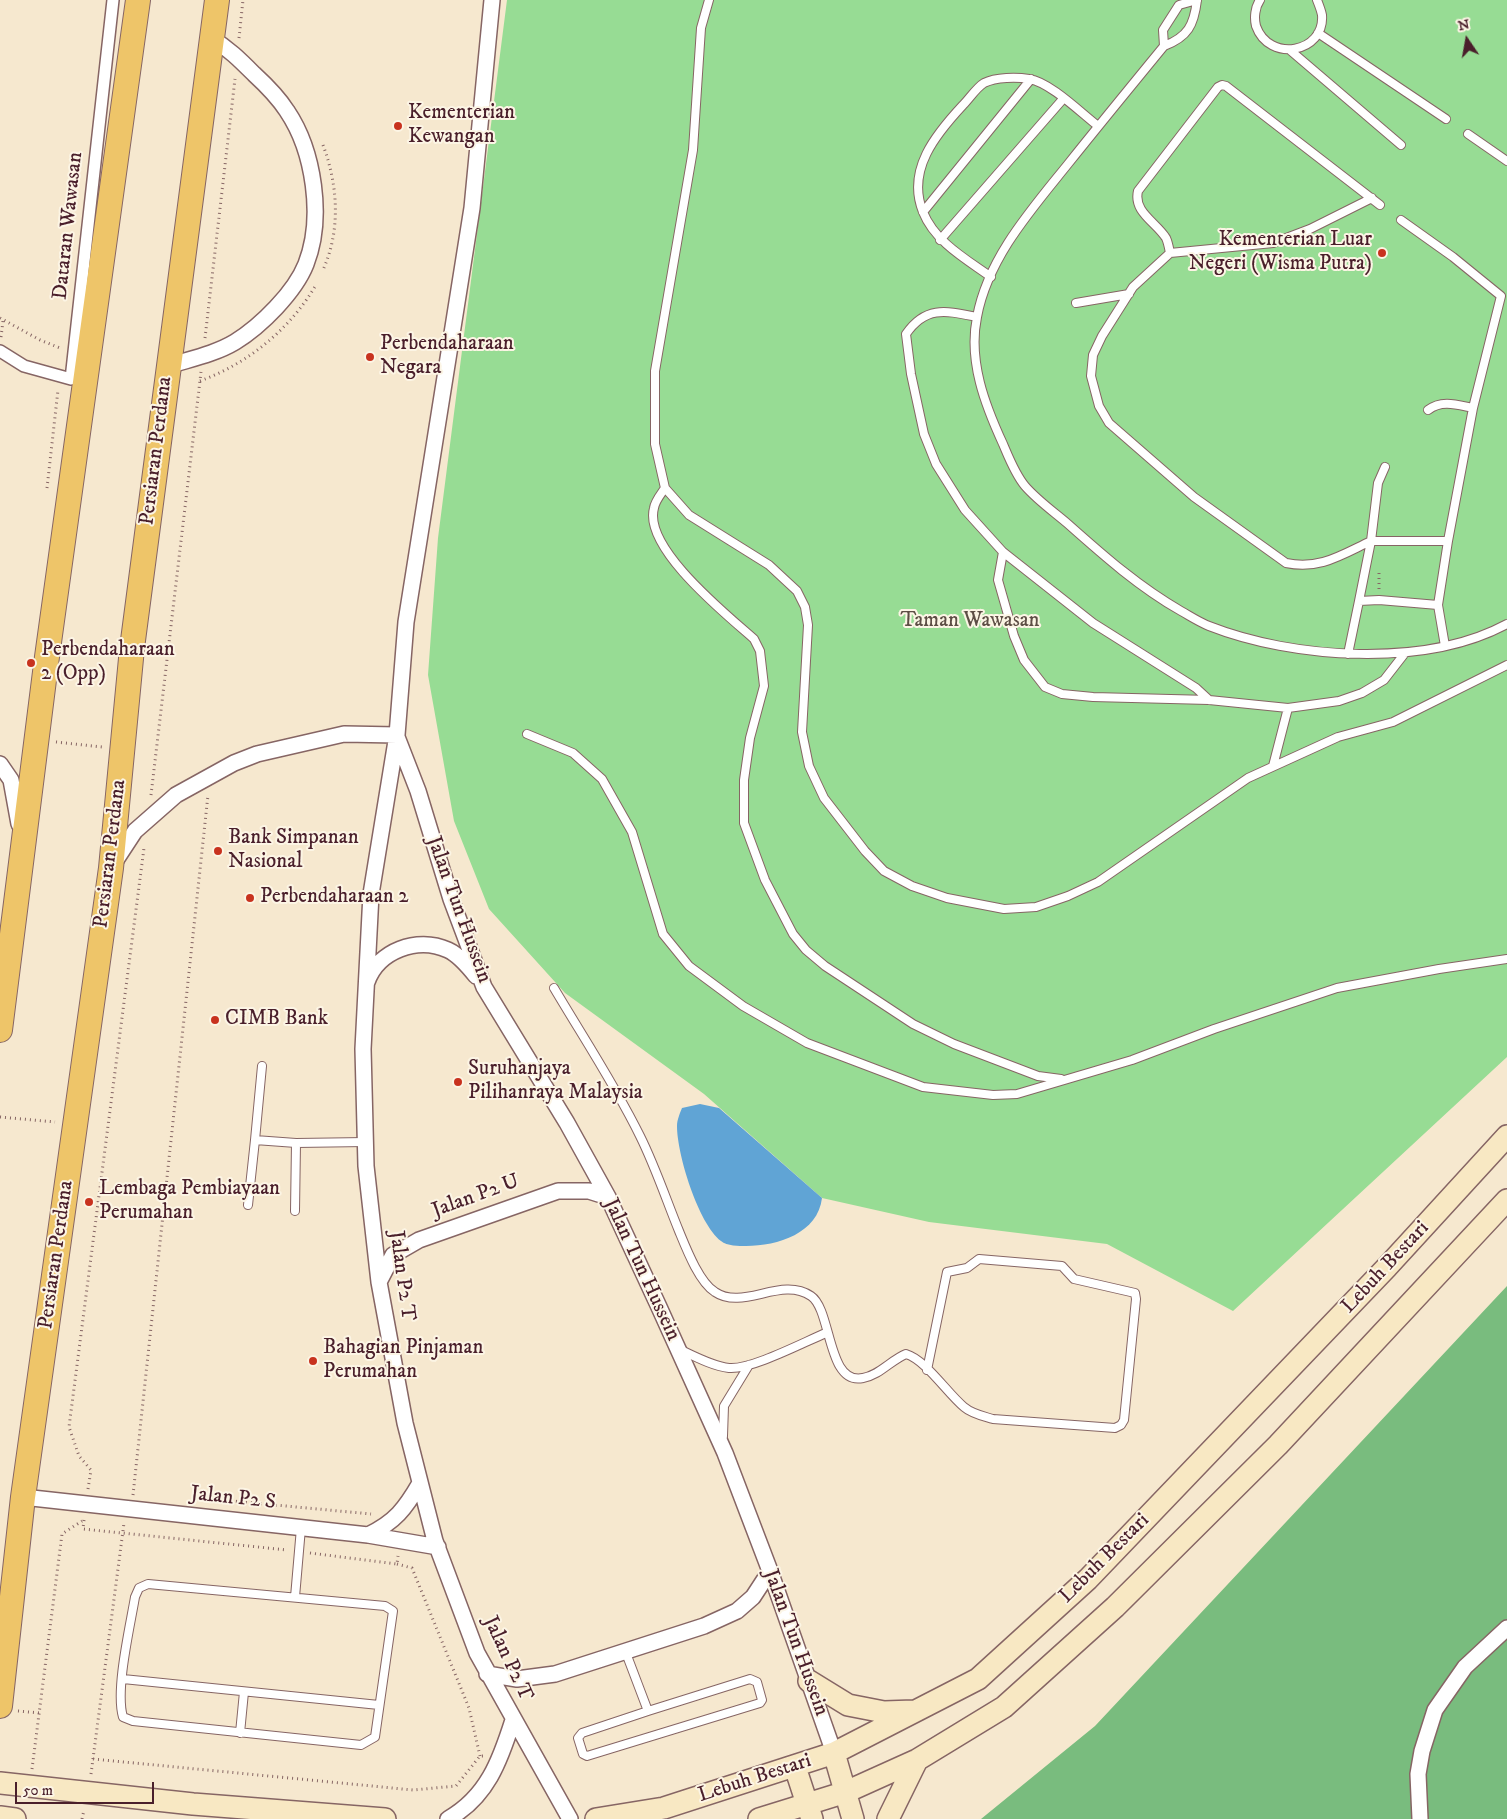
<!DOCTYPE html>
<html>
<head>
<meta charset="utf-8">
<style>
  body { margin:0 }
  #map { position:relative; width:1507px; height:1819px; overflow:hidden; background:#f6e8cf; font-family:"IM FELL DW Pica",serif }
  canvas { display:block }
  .north { position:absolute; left:1442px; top:15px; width:50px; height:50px; -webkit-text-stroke:4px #fcf5e5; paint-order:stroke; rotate:348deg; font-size:14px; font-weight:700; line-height:20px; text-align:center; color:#4a1f2b }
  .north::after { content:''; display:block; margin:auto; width:18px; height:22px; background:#4a1f2b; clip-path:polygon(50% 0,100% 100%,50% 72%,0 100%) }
  .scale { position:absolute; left:15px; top:1782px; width:139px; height:22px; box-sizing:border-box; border:2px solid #4a1f2b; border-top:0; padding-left:6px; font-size:15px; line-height:18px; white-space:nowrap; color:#4a1f2b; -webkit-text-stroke:4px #fcf5e5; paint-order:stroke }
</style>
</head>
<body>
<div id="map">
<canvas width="1507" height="1819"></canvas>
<div class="north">N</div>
<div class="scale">50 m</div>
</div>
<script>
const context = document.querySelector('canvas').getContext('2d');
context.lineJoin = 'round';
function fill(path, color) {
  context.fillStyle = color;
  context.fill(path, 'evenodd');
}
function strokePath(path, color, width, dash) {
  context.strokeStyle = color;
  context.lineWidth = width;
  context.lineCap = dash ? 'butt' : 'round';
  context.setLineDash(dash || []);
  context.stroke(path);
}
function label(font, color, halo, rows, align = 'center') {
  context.font = font + ' "IM FELL DW Pica",serif';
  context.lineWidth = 4;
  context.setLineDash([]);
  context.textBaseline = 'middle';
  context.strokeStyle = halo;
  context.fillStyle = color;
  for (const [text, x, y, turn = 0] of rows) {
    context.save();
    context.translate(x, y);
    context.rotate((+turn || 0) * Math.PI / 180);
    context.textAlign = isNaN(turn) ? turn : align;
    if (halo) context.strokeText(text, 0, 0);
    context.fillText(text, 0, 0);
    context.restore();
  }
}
const green = new Path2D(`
  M507 0H1507V1057L1233 1311 1107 1244 929 1222 822 1198 704 1094 565 993 489 909 454 821 428 675 438 538Z`);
const forest = new Path2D(`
  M1507 1286V1819H981L1095 1726Z`);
const water = new Path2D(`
  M700 1104 719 1108 822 1198C818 1233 778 1246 746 1246 739 1246 727 1246 721 1241 698 1223 677 1154 677 1126 677 1120 680 1113 682 1108Z`);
const path = new Path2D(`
  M239 38 243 0
  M323 145C338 185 341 230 323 270
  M0 318 40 340 60 348
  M1 337 3 321
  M205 338 235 79
  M200 381C249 363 290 329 316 285
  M47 488 58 390
  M1379 573V589
  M56 742 102 747
  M151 795 201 372
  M0 1117 55 1122
  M88 1489 91 1470 79 1456 69 1427 144 848
  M133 1495 208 795
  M211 1499 371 1514
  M84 1520 83 1529 287 1550
  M310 1553 397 1564 398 1556
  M397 1564 412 1568 469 1708 480 1756
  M18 1711 40 1713
  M93 1759 413 1790 456 1786 480 1756H483
  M32 1769 62 1534 82 1521
  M91 1774 124 1523
  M82 1819 84 1810`);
const service = new Path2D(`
  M709 0 701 28 693 150 655 371V444L665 488 689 515 769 565 797 591 805 607 808 625 802 732 809 766 824 798 865 851 884 871 912 886 947 898 1004 909 1036 907 1068 896 1098 882 1248 778 1338 737 1393 722 1507 665
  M1197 0C1194 25 1188 37 1164 46 1132 85 1100 124 1068 164 1031 210 988 258 977 317 968 361 985 405 1003 444 1009 458 1015 474 1025 486 1037 500 1054 512 1068 524 1104 556 1139 587 1181 611 1190 616 1199 622 1209 626 1293 659 1426 668 1507 624
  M1260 0C1255 7 1254 18 1256 26 1269 63 1325 53 1322 15 1321 10 1319 5 1317 0
  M1318 33 1446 119
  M1164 46 1163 30 1179 5 1197 0
  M1291 51 1401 145
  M1468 134 1507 161
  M923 212 1031 79
  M1401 220 1453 257 1501 296 1473 408 1448 541 1438 605
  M940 240 1063 99
  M1170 253 1273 243 1310 229 1372 198
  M991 277C966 259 935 242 923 212 906 170 936 134 963 105 969 99 977 87 984 83 996 77 1017 77 1029 79 1050 82 1081 113 1098 126
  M1076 303 1129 294
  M977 317C947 311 926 305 906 334L911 374 924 434 936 464 965 510 1003 552 998 580 1014 636 1024 660 1045 687 1062 694 1093 697 1209 700 1288 708 1339 701 1362 693 1384 680 1405 653
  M1428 410C1442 399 1458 405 1473 408
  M1385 467 1378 483 1371 541H1448
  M665 488C661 494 655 501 654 508 643 548 727 615 754 639L760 651 764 686 750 738 744 780V823L765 880 793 934 806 950 825 966 913 1024 954 1044 1038 1076 1061 1079
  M1003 552 1093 623 1196 688 1209 700
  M1359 601 1371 541C1341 555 1320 570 1286 563L1194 497 1109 423 1099 406 1091 376 1093 355 1102 336 1133 287 1170 253C1169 248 1168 242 1166 238 1156 222 1133 212 1138 191L1218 87 1222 85 1226 86 1380 205
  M1348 654 1359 601 1379 600 1438 605 1445 646
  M527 734 573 753 602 779 632 832 663 934 689 966 743 1006 807 1043 923 1087 993 1095 1017 1094 1132 1060 1214 1029 1337 988 1439 969 1507 959
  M1273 766 1288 708
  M554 988C583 1037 615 1085 640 1136 655 1166 666 1199 679 1231 686 1248 699 1282 715 1292 743 1311 781 1276 811 1296 832 1310 827 1386 863 1378 880 1375 891 1360 906 1354 926 1360 947 1393 964 1407 972 1414 983 1416 993 1419L1115 1428 1121 1425 1124 1420 1136 1299 1135 1293 1074 1279 1062 1266 979 1259 967 1268 947 1272 927 1370
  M255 1140 262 1066
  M248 1205 255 1140 296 1143
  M295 1211 296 1143 366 1142
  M679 1349C694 1356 712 1366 729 1368 751 1370 804 1342 826 1333
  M723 1436 724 1406 749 1365
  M148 1584 385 1606 393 1611 375 1737 361 1745 133 1721 123 1717C115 1690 130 1627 135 1597L139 1588Z
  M295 1597 301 1528
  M626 1653 648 1711 750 1679 757 1682 762 1700 760 1703 587 1756 583 1754 578 1738 582 1733 648 1711
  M123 1679 379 1705
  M240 1733 244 1692`);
const pedestrian = new Path2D(`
  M0 351 24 366 71 379 113 0`);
const minor = new Path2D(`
  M492 0 472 208 406 622 397 735 371 894 363 1049 366 1166 379 1282 405 1423 435 1541 477 1653 570 1819
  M168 366C190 359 215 354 235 342 261 326 295 292 306 264 324 218 314 151 287 111 278 97 266 85 254 74 240 60 228 48 211 38
  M397 737 418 791 451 899 484 987 567 1123 608 1197 659 1307 725 1453 770 1571 834 1753
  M0 764 11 780 19 824
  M114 863 135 831 176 795 234 763 257 754 344 734 397 735
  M367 982C378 951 417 936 448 950 459 955 468 966 476 976
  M379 1282 393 1255 419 1240 558 1191H589L608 1197
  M23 1497 368 1535 438 1547
  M368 1535C395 1522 405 1509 420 1483
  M487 1674 517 1679 555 1674 704 1626 737 1611 753 1597 770 1571
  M448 1819C487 1797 500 1761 513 1720
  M1420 1819 1418 1774 1422 1751 1435 1710 1465 1667 1507 1628`);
const secondary = new Path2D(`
  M809 1681 848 1705 884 1712 914 1711
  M834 1753 853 1819
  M795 1767 812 1819
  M0 1783 193 1804 385 1819
  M0 1817 15 1819
  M596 1819 664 1808 834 1753 978 1679 1088 1579 1387 1267 1507 1136
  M759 1819 846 1792 917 1760 1004 1707 1115 1607 1278 1445 1507 1200
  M888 1819 917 1760`);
const primary = new Path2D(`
  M0 1030 46 664 138 0
  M0 1706 23 1497 111 868 132 648 217 0`);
const markers = [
  [398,126,5,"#c8321e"],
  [1382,253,5,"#c8321e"],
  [370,357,5,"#c8321e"],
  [31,663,5,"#c8321e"],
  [218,851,5,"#c8321e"],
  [250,898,5,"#c8321e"],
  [215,1020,5,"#c8321e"],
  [458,1082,5,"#c8321e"],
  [89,1202,5,"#c8321e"],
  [313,1361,5,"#c8321e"]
];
const poiNames = [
  ["Kementerian",408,114],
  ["Kewangan",408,138],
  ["Kementerian Luar",1372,241,"right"],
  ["Negeri (Wisma Putra)",1372,265,"right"],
  ["Perbendaharaan",380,345],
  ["Negara",380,369],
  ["Perbendaharaan",41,651],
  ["2 (Opp)",41,675],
  ["Bank Simpanan",228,839],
  ["Nasional",228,863],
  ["Perbendaharaan 2",260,898],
  ["CIMB Bank",225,1020],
  ["Suruhanjaya",468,1070],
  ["Pilihanraya Malaysia",468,1094],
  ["Lembaga Pembiayaan",99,1190],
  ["Perumahan",99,1214],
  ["Bahagian Pinjaman",323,1349],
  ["Perumahan",323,1373]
];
const streetNames = [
  ["Dataran Wawasan",69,226,-84],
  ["Persiaran Perdana",157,451,-83],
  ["Persiaran Perdana",111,854,-83],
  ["Jalan Tun Hussein",458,910,70],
  ["Jalan P2 U",476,1197,-20],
  ["Persiaran Perdana",57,1255,-82],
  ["Lebuh Bestari",1386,1268,-47],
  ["Jalan Tun Hussein",641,1270,65],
  ["Jalan P2 T",401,1276,82],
  ["Jalan P2 S",233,1499,6],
  ["Lebuh Bestari",1105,1559,-45],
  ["Jalan Tun Hussein",795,1643,70],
  ["Jalan P2 T",507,1659,65],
  ["Lebuh Bestari",755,1779,-18]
];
const parkNames = [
  ["Taman Wawasan",970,622]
];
fill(green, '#97dc94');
fill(forest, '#79bc7e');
fill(water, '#60a4d5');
strokePath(service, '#866564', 10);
strokePath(pedestrian, '#866564', 14);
strokePath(minor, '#866564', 18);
strokePath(secondary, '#866564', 24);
strokePath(primary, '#866564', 26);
strokePath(path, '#866564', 3, [1, 4]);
strokePath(service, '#fff', 8);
strokePath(pedestrian, '#fff', 11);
strokePath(minor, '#fff', 15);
strokePath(secondary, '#f8e8c3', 21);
strokePath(primary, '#eec569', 24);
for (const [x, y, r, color] of markers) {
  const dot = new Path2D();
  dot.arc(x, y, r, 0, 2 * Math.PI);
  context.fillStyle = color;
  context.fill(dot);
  strokePath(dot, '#fcf5e5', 2);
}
label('21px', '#4a1f2b', '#fcf5e5', poiNames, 'left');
label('21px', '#4a1f2b', '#fcf5e5', streetNames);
label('21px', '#5d4e45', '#fcf5e5', parkNames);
</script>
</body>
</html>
